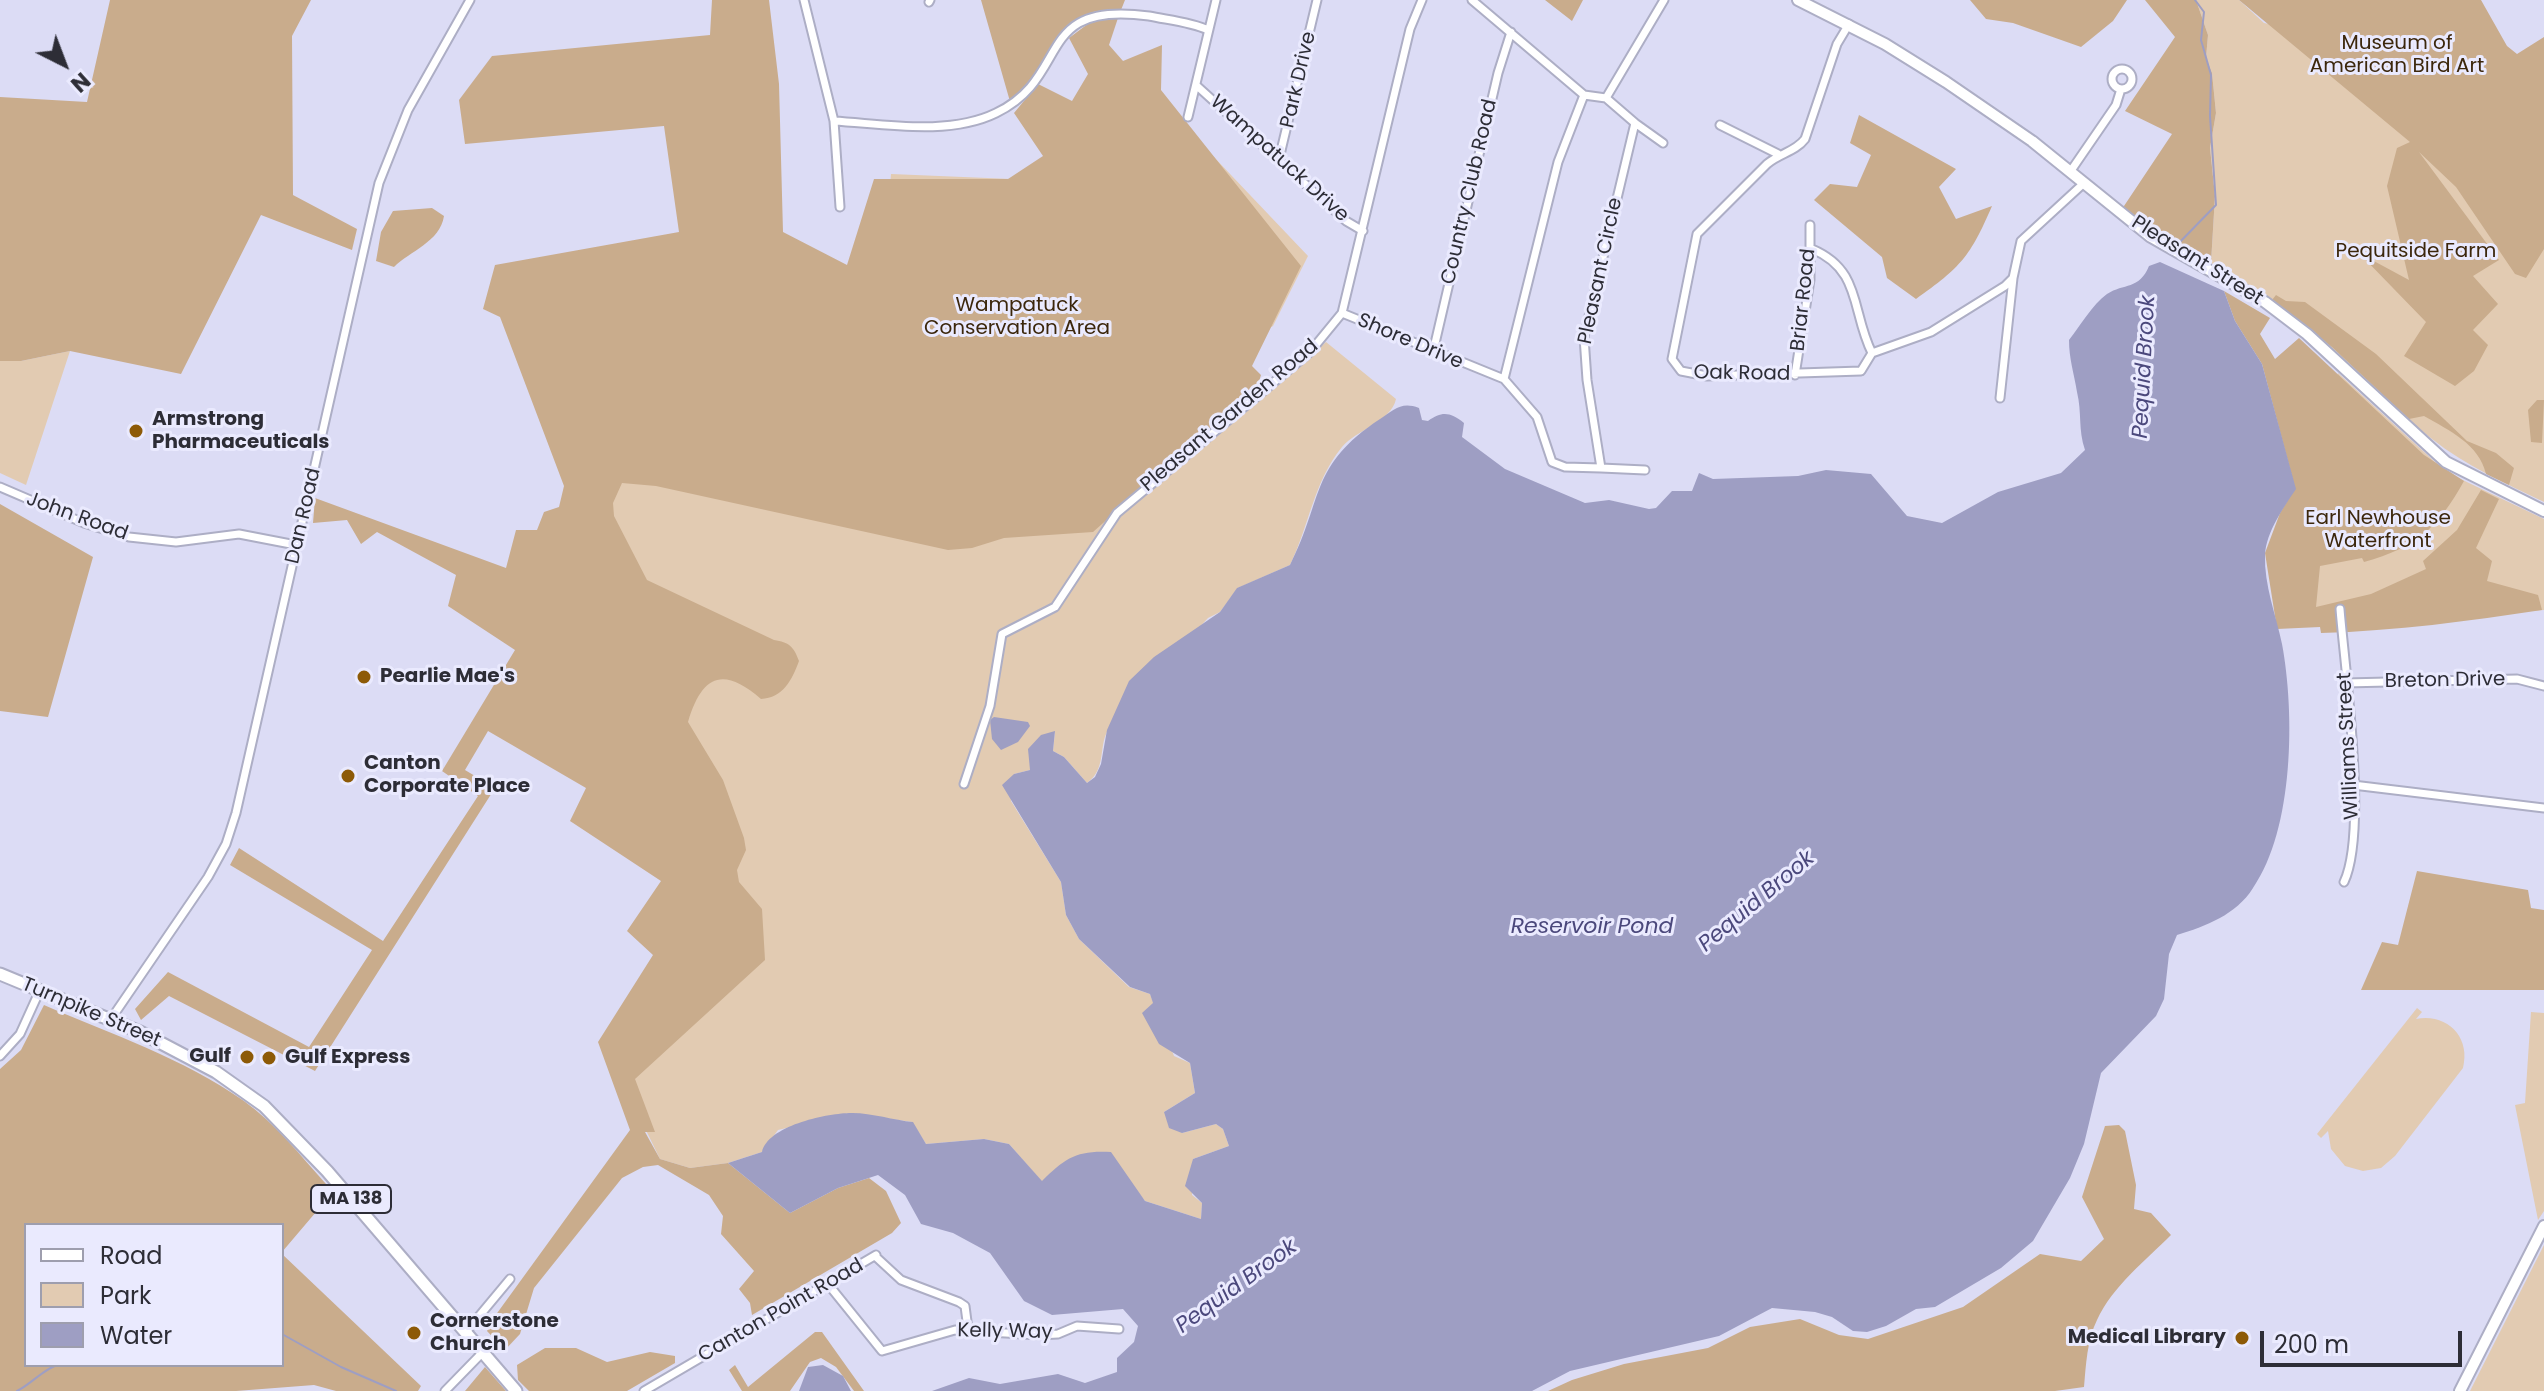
<!DOCTYPE html>
<html>
<head>
<meta charset="utf-8">
<style>
  body { margin:0 }
  #map { position:relative; width:2544px; height:1391px; overflow:hidden; background:#dcdcf5; font-family:Poppins,sans-serif }
  canvas { display:block }
  .legend { position:absolute; left:24px; top:1223px; width:260px; height:144px; box-sizing:border-box; background:#eaeafe; border:2px solid #9e9eae; margin:0; padding:10px 14px; list-style:none; font-size:24px; color:#2d2d36 }
  .legend li { display:flex; align-items:center; gap:16px; height:40px }
  .legend b { width:40px; border:2px solid #9e9eae }
  .north { position:absolute; left:24px; top:24px; width:80px; height:80px; -webkit-text-stroke:6px #eaeafe; paint-order:stroke; rotate:138deg; font-size:22px; font-weight:700; line-height:32px; text-align:center; color:#2d2d36 }
  .north::after { content:''; display:block; margin:auto; width:28px; height:36px; background:#2d2d36; clip-path:polygon(50% 0,100% 100%,50% 72%,0 100%) }
  .scale { position:absolute; left:2260px; top:1331px; width:202px; height:36px; box-sizing:border-box; border:4px solid #2d2d36; border-top:0; padding-left:10px; font-size:24px; line-height:28px; white-space:nowrap; color:#2d2d36; -webkit-text-stroke:6px #eaeafe; paint-order:stroke }
</style>
</head>
<body>
<div id="map">
<canvas width="2544" height="1391"></canvas>
<ul class="legend">
<li><b style="height:10px;background:#fff"></b>Road</li>
<li><b style="height:22px;background:#e2cbb2"></b>Park</li>
<li><b style="height:22px;background:#9e9ec3"></b>Water</li>
</ul>
<div class="north">N</div>
<div class="scale">200 m</div>
</div>
<script>
const context = document.querySelector('canvas').getContext('2d');
context.lineJoin = 'round';
function fill(path, color) {
  context.fillStyle = color;
  context.fill(path, 'evenodd');
}
function strokePath(path, color, width, dash) {
  context.strokeStyle = color;
  context.lineWidth = width;
  context.lineCap = dash ? 'butt' : 'round';
  context.setLineDash(dash || []);
  context.stroke(path);
}
function label(font, color, halo, rows, align = 'center') {
  context.font = font + ' Poppins,sans-serif';
  context.lineWidth = 6;
  context.setLineDash([]);
  context.textBaseline = 'middle';
  context.strokeStyle = halo;
  context.fillStyle = color;
  for (const [text, x, y, turn = 0] of rows) {
    context.save();
    context.translate(x, y);
    context.rotate((+turn || 0) * Math.PI / 180);
    context.textAlign = isNaN(turn) ? turn : align;
    if (halo) context.strokeText(text, 0, 0);
    context.fillText(text, 0, 0);
    context.restore();
  }
}
const green = new Path2D(`
  M2196 0H2239L2264 23 2544 79V502C2505 483 2466 466 2432 439 2357 380 2298 307 2211 263L2215 196 2210 148 2216 113 2212 73 2206 58 2208 35Z
  M1116 54 1308 256 1273 326 1108 422H1216L1261 385 1271 390 1326 342 1396 399C1391 422 1356 430 1342 447 1314 481 1309 526 1290 565L1238 588 1220 612 1208 618C1175 654 1140 689 1110 727 1097 744 1108 768 1087 783L1064 757 1053 751 1055 732 1030 770 1014 774 1011 801 1061 882 1066 915 1079 939 1129 987 1150 994 1174 1056 1190 1063 1195 1093 1164 1112 1182 1133 1216 1124 1223 1129 1229 1146 1193 1159 1192 1195 1202 1203 1201 1219 1145 1201 1132 1185 1042 1182 1009 1144 984 1139 926 1144 912 1122 850 1113 778 1130 762 1152 728 1163 690 1168 660 1159 622 1081 672 1009 692 749 600 522 716 251 881 294 891 174 1108 183Z
  M70 351 26 485 0 473V361H21Z
  M2338 373 2446 472 2544 519V610L2337 626 2277 610Z
  M2417 1008 2422 1012 2416 1019C2447 1013 2471 1037 2463 1068L2395 1156 2381 1168 2363 1171 2345 1166 2331 1149 2328 1131 2321 1138 2317 1134Z
  M2531 1012 2544 1013V1211L2538 1220 2515 1105 2525 1103Z
  M2544 1245V1391H2470Z`);
const forest = new Path2D(`
  M110 0H311L292 36 293 195 357 229 352 250 261 215 181 374 70 351 21 361H0V97L87 102Z
  M712 0H769L779 84 783 232 847 265 874 179H1008L1043 156 1014 113 1038 84 1072 101 1088 74 1069 38 1093 20 1118 18 1109 45 1123 61 1162 45 1161 90 1301 266 1252 366 1261 375 1258 385 1093 532 1004 538 972 548 948 550 656 486 622 483 613 503 614 516 647 580 774 640C789 642 794 647 799 661 792 680 783 698 761 699 723 666 702 675 688 722L723 780 744 838 746 850 737 870 739 882 762 909 765 960 635 1079 655 1132H645L660 1159 690 1168 728 1163 790 1213 838 1188 869 1178 886 1191 901 1223 892 1233 752 1315 750 1303 739 1289 754 1271 721 1234 723 1216 709 1195 658 1165 643 1167 622 1178 534 1288 520 1334 505 1350 487 1331 495 1316 630 1130 598 1042 653 955 627 931 661 881 570 821 586 788 488 731 465 770 495 788 315 1071 169 996 141 1020 135 1009 168 972 309 1047 372 950 230 865 239 848 383 941 478 796 442 771 515 650 448 606 456 575 377 532 361 544 347 520 313 523 315 498 506 568 516 530H537L544 512 559 507 564 486 500 317 483 309 495 265 679 232 664 126 465 144 459 100 492 56 710 35Z
  M981 0H1125L1121 10C1073 7 1067 31 1044 66 1035 80 1022 92 1011 105Z
  M1545 0H1583L1572 21Z
  M1970 0H2127L2113 21 2081 47 2013 23 1986 19Z
  M2145 0H2196L2208 35 2206 58 2212 73 2216 113 2210 148 2215 196 2211 263 2156 233 2122 209 2172 134 2125 111 2175 37Z
  M2239 0H2481L2507 46 2517 54 2544 37V249L2526 278 2515 274 2456 187 2419 152 2499 260 2473 276 2498 304 2473 330 2488 345 2474 371 2455 386 2404 356 2426 322 2359 253 2409 280 2387 186 2397 148 2410 142Z
  M1859 115 1956 169 1939 187 1956 219 1992 206C1970 257 1961 267 1916 299L1887 278 1882 257 1814 200 1830 184 1857 187 1871 155 1850 143Z
  M432 208 444 216C440 242 410 251 394 267L376 261 381 232 393 211Z
  M2224 291 2270 318 2260 334 2275 359 2299 338 2424 455 2464 481C2437 529 2417 547 2364 562L2362 558 2320 566 2316 607 2371 594 2426 569 2423 561 2457 530 2481 490 2499 499 2476 548 2492 561 2487 581 2538 595 2542 610C2469 621 2396 631 2321 633L2320 627 2277 629 2265 553 2280 513 2295 488 2262 364 2235 321Z
  M2276 295 2286 301 2305 302 2376 354 2467 441 2496 453 2514 468 2509 485 2486 474C2479 444 2450 431 2424 416L2409 419 2332 347 2272 300Z
  M2537 400H2544L2542 443 2531 442 2528 410Z
  M0 504 93 557 48 717 0 711Z
  M2417 871 2528 890 2531 908 2544 910V990H2361L2382 942 2398 945Z
  M44 1005C111 1034 183 1058 244 1101 275 1123 300 1155 326 1184L316 1212 282 1252V1225H26V1365H282V1254L421 1386 418 1391H336L314 1385 236 1391H0V1069L21 1050Z
  M2119 1125 2125 1131 2136 1185 2134 1209 2151 1213 2171 1235C2146 1260 2112 1287 2097 1320 2087 1340 2086 1365 2084 1387L2055 1391H1548L1572 1380 1624 1364 1708 1348 1750 1327 1800 1319 1839 1335 1868 1339 1963 1307 2040 1254 2081 1261 2104 1239 2082 1197 2105 1126Z
  M815 1332H822L864 1391H854L836 1367 821 1358 810 1362 790 1391H742L729 1370 735 1365 748 1387Z
  M545 1348H576L607 1362 650 1352 675 1356V1363L627 1391H529L518 1380 517 1365Z
  M485 1367 506 1391H465Z`);
const water = new Path2D(`
  M2160 262 2224 291 2235 321 2262 364 2296 489C2284 507 2266 532 2265 555 2264 585 2276 615 2282 644 2295 713 2294 829 2253 888 2236 915 2206 926 2177 935L2169 954 2164 999 2156 1016 2101 1073 2084 1144 2070 1178 2033 1241 2001 1268 1935 1307 1916 1309 1886 1326 1867 1332 1853 1331 1832 1317 1815 1312 1772 1308 1719 1336 1570 1371 1532 1391H932L969 1378 1000 1384 1058 1374 1085 1383 1117 1372V1358L1134 1342 1138 1326 1123 1309 1052 1315 1024 1301 990 1253 953 1233 921 1224 905 1195 878 1175 838 1188 790 1213 728 1163 762 1152C768 1126 824 1114 849 1113 869 1112 893 1120 913 1122L926 1144 984 1139 1009 1144 1042 1181C1065 1158 1077 1150 1111 1152L1145 1201 1201 1219 1202 1203 1185 1186 1193 1159 1229 1146 1223 1129 1216 1124 1182 1133 1169 1128 1164 1112 1195 1093 1190 1063 1159 1044 1142 1013 1153 1003 1150 994 1130 987 1079 939 1066 915 1061 882 1002 785 1014 774 1030 770 1028 749 1041 735 1055 731 1053 751 1064 757 1087 783 1095 777 1101 764 1107 730 1129 681 1154 657 1220 612 1237 588 1290 565C1324 498 1309 466 1380 419 1394 410 1401 401 1419 408L1422 420 1428 421C1442 411 1450 412 1464 423L1462 437 1505 469 1585 503 1609 500 1649 509 1656 508 1672 491H1692L1699 473 1713 479 1798 476 1826 470 1871 474 1907 516 1942 523 1998 492 2061 473 2085 450C2078 430 2082 412 2077 392 2074 373 2069 359 2069 340 2080 326 2092 305 2107 294 2124 283 2139 290 2149 266Z
  M994 717 1028 722 1030 726 1018 742 1001 750 992 739 990 720Z
  M823 1365 843 1376 851 1391H799L808 1367Z`);
const stream = new Path2D(`
  M2176 246 2216 205 2210 116 2211 75 2201 40 2204 12 2195 0
  M282 1334 341 1367 396 1391
  M17 1391C30 1385 47 1366 59 1365`);
const street = new Path2D(`
  M804 0 834 121 840 207
  M1472 0 1584 95
  M929 2 930 0
  M1849 24 1837 44 1805 139C1795 152 1780 153 1767 164L1697 234 1672 359 1681 371 1707 376 1861 371 1872 353 1931 332 2005 286 2013 278 2021 241 2084 183
  M2112 79a10 10 0 1 1 20 0a10 10 0 1 1-20 0Z
  M1197 86 1346 221 1363 231
  M1606 98 1664 0
  M1188 117 1216 0
  M834 121C885 124 949 136 996 113 1073 76 1032 0 1149 16 1168 20 1191 22 1208 30
  M1635 123 1663 143
  M1720 125 1778 154
  M1279 159 1317 0
  M2070 172 2116 105 2121 89
  M1812 249C1862 270 1851 311 1872 353
  M1342 313 1504 379 1537 417 1552 462 1565 467 1601 468
  M1433 352 1498 73 1511 32
  M1795 375 1810 280V225
  M1504 379 1558 162 1584 95 1606 98 1635 123 1584 337 1587 380 1601 468 1645 470
  M2000 398 2013 278
  M0 487 84 523 129 537 176 542 239 534 296 545
  M2340 609C2345 671 2368 831 2344 882
  M2345 683 2517 679 2544 686
  M964 784 990 706 1002 634 1055 607 1117 513 1310 352 1342 313 1410 29 1422 0
  M2353 785 2544 808
  M111 1019 208 877 226 844 236 813 379 183 408 110 470 0
  M0 1056 20 1034 40 990
  M875 1256 901 1280 959 1302 965 1306 968 1329
  M828 1284 882 1351 955 1330 1039 1335 1058 1334 1077 1326 1119 1329
  M465 1333 510 1279
  M445 1391 483 1352
  M644 1391 876 1255`);
const secondary = new Path2D(`
  M1798 0 1885 44 1946 82 2032 141 2151 237 2265 302 2307 334 2446 462 2544 511
  M2460 1391 2544 1226`);
const primary = new Path2D(`
  M0 974 140 1032 216 1072 264 1106 327 1171 516 1391`);
const markers = [
  [136,431,8,"#8d5a07"],
  [364,677,8,"#8d5a07"],
  [348,776,8,"#8d5a07"],
  [247,1057,8,"#8d5a07"],
  [269,1058,8,"#8d5a07"],
  [414,1333,8,"#8d5a07"],
  [2242,1338,8,"#8d5a07"]
];
const shields = [
  [351,1199,80]
];
const shieldNames = [
  ["MA 138",351,1199]
];
const parkNames = [
  ["Museum of",2397,44],
  ["American Bird Art",2397,67],
  ["Pequitside Farm",2416,252],
  ["Wampatuck",1017,306],
  ["Conservation Area",1017,329],
  ["Earl Newhouse",2378,519],
  ["Waterfront",2378,542]
];
const streetNames = [
  ["Park Drive",1299,80,-77],
  ["Wampatuck Drive",1279,159,42],
  ["Country Club Road",1470,192,-77],
  ["Pleasant Street",2197,261,32],
  ["Pleasant Circle",1601,271,-78],
  ["Briar Road",1804,300,-84],
  ["Shore Drive",1410,342,23],
  ["Oak Road",1742,374,1],
  ["Pleasant Garden Road",1230,416,-40],
  ["Dan Road",304,516,-77],
  ["John Road",77,517,20],
  ["Breton Drive",2445,681,-1],
  ["Williams Street",2349,746,-93],
  ["Turnpike Street",91,1013,23],
  ["Canton Point Road",781,1311,-30],
  ["Kelly Way",1005,1332,1]
];
const poiNames = [
  ["Armstrong",152,420],
  ["Pharmaceuticals",152,443],
  ["Pearlie Mae's",380,677],
  ["Canton",364,764],
  ["Corporate Place",364,787],
  ["Gulf",231,1057,"right"],
  ["Gulf Express",285,1058],
  ["Cornerstone",430,1322],
  ["Church",430,1345],
  ["Medical Library",2226,1338,"right"]
];
const waterNames = [
  ["Pequid Brook",2145,367,-87],
  ["Pequid Brook",1757,902,-40],
  ["Reservoir Pond",1592,927],
  ["Pequid Brook",1237,1287,-36]
];
fill(green, '#e2cbb2');
fill(forest, '#c9ac8c');
fill(water, '#9e9ec3');
strokePath(stream, '#9e9ec3', 2);
strokePath(street, '#adaec5', 11);
strokePath(secondary, '#adaec5', 14);
strokePath(primary, '#adaec5', 15);
strokePath(street, '#fff', 7);
strokePath(secondary, '#fff', 10);
strokePath(primary, '#fff', 11);
for (const [x, y, r, color] of markers) {
  const dot = new Path2D();
  dot.arc(x, y, r, 0, 2 * Math.PI);
  context.fillStyle = color;
  context.fill(dot);
  strokePath(dot, '#eaeafe', 3);
}
for (const [x, y, w] of shields) {
  const box = new Path2D();
  box.roundRect(x - w / 2, y - 14, w, 28, 6);
  context.fillStyle = '#eaeafe';
  context.fill(box);
  strokePath(box, '#2d2d36', 2);
}
label('bold 18px', '#2d2d36', null, shieldNames);
label('20px', '#3c270c', '#eaeafe', parkNames);
label('20px', '#2d2d36', '#eaeafe', streetNames);
label('bold 20px', '#2d2d36', '#eaeafe', poiNames, 'left');
label('italic 22px', '#4b487c', '#eaeafe', waterNames);
</script>
</body>
</html>
